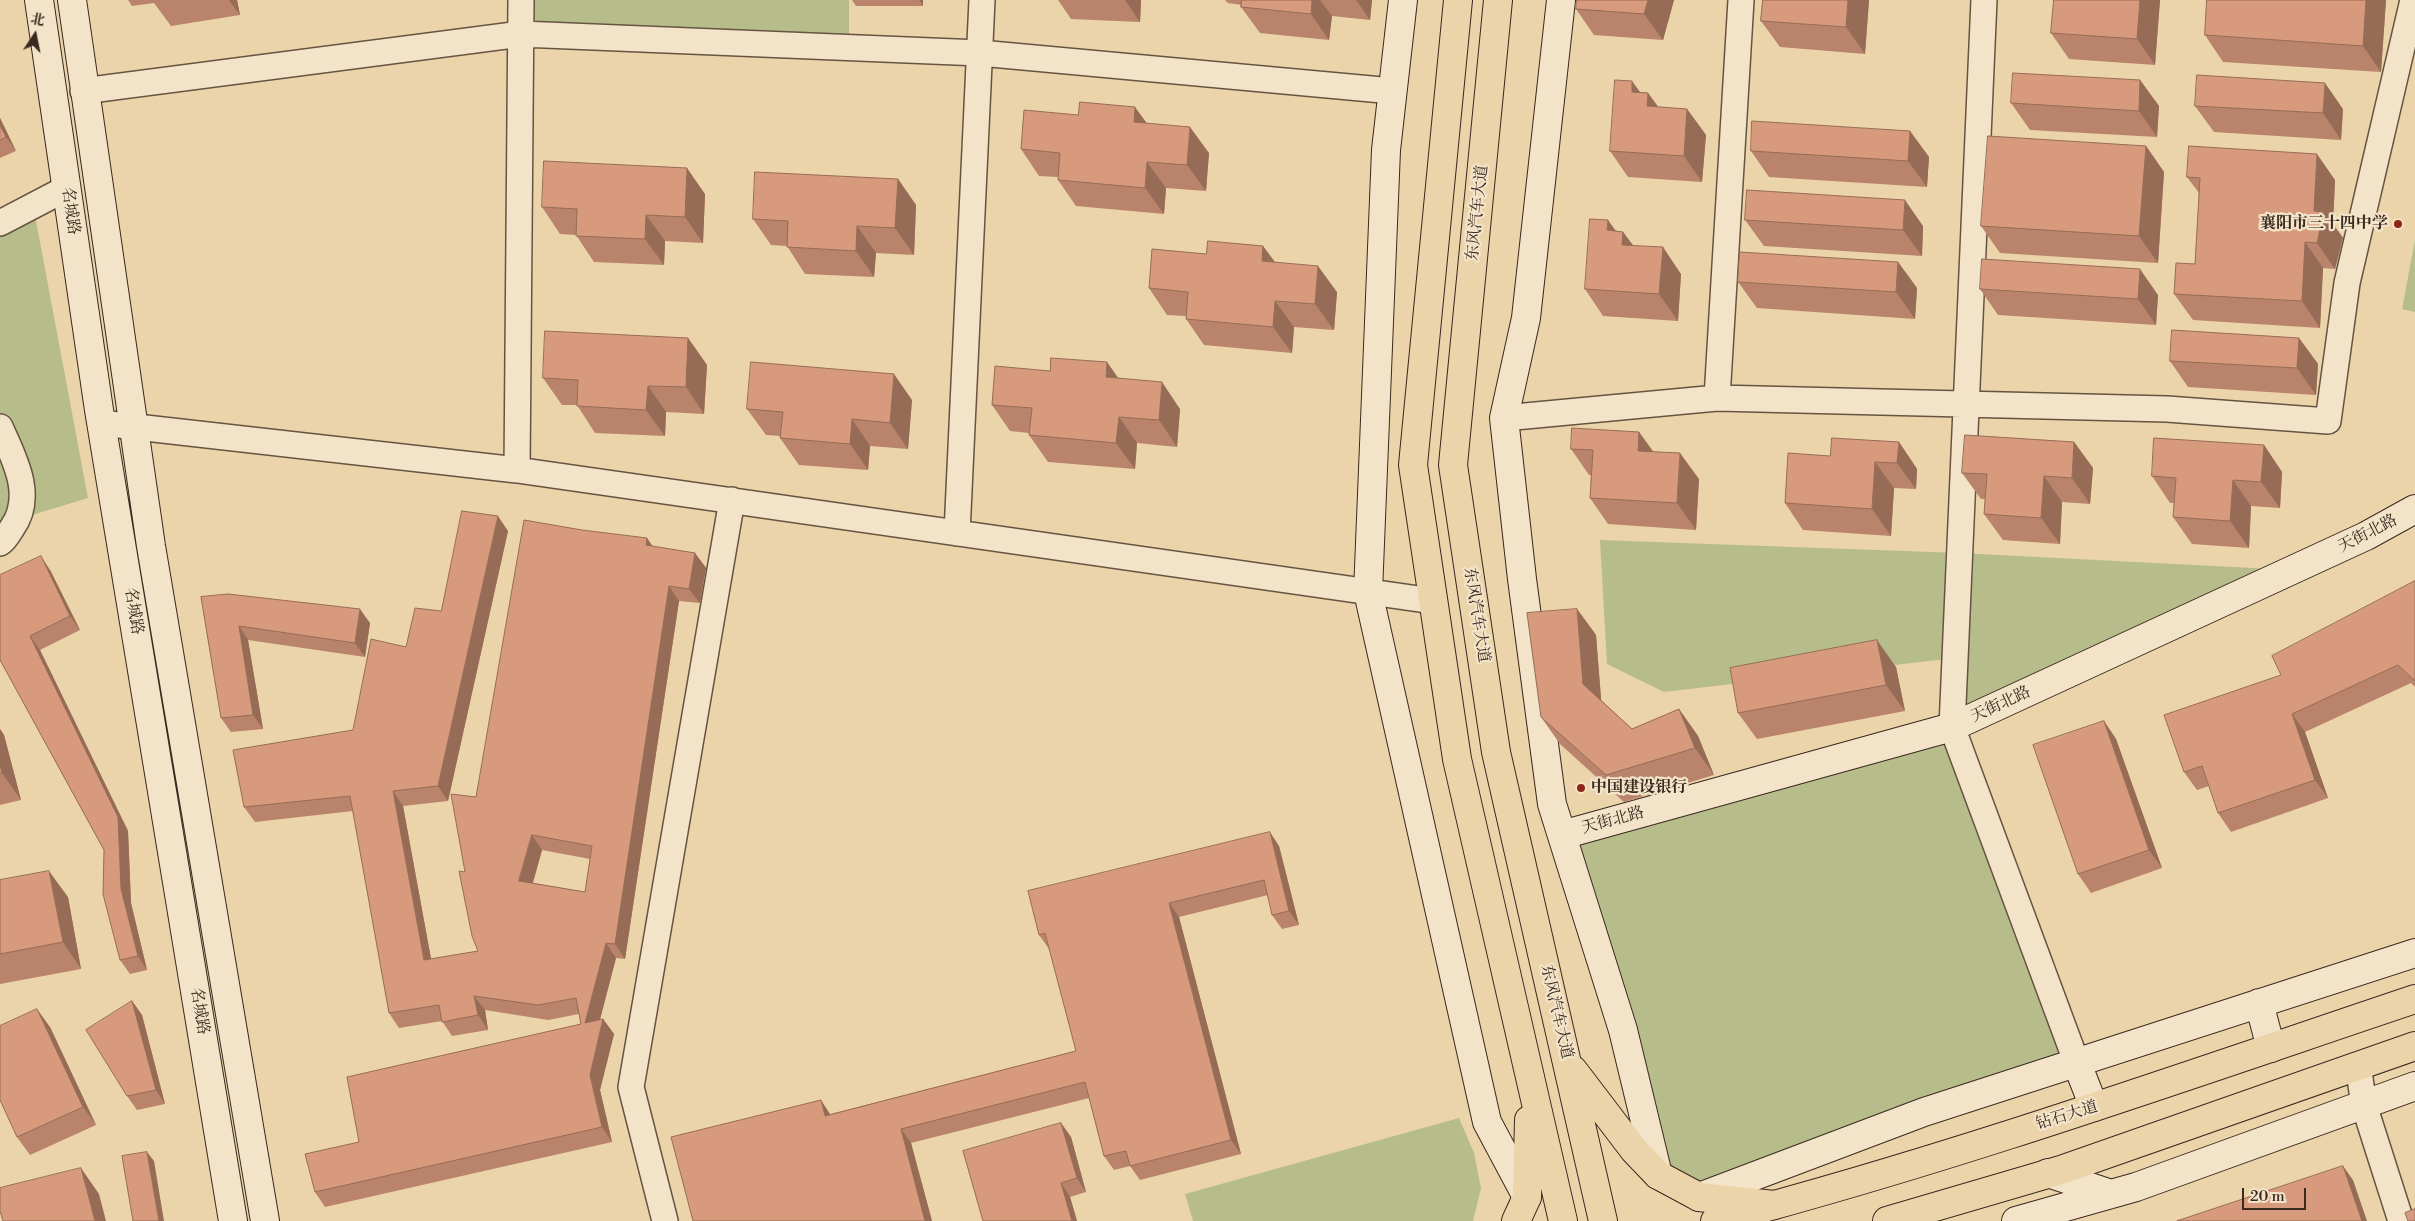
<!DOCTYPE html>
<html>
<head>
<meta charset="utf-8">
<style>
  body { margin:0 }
  #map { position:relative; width:2415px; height:1221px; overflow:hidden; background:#ecd4aa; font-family:"Libre Bodoni","Noto Serif SC",serif }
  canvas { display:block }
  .north { position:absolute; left:10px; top:10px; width:50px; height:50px; -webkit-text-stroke:4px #f3e3c8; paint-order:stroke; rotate:11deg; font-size:14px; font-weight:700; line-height:20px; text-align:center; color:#39291f }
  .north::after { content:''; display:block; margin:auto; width:18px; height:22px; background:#39291f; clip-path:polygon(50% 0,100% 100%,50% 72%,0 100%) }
  .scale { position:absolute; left:2242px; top:1188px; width:64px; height:22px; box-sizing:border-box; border:2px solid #39291f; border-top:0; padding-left:6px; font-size:15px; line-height:18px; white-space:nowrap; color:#39291f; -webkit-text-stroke:4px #f3e3c8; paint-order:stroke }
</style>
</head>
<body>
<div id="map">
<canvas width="2415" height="1221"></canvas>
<div class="north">北</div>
<div class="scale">20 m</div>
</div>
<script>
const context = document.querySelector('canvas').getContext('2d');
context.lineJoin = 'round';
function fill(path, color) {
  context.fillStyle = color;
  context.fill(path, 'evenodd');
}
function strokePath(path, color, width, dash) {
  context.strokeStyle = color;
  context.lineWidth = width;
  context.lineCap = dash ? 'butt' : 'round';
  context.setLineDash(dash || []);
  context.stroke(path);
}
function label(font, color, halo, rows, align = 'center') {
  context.font = font + ' "Libre Bodoni","Noto Serif SC",serif';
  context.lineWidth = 4.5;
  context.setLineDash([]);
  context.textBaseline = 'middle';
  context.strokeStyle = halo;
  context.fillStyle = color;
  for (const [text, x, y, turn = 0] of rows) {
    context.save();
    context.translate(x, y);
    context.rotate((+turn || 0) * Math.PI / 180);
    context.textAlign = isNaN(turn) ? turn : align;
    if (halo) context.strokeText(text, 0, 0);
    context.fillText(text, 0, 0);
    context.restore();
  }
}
const green = new Path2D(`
  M521 0H849V48L521 34Z
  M33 205 88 498 19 519 0 543V223Z
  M2415 240V312L2402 309Z
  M1600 540 1960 553 2292 570 1953 727 2076 1061 1699 1197 1658 1175 1562 835 1952 727 1955 658 1664 692 1607 664Z
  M1459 1118 1474 1153 1481 1188 1473 1221H1193L1185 1194Z`);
const street = new Path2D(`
  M1984 0 1952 727 2076 1061
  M83 91 521 34 980 53 1393 91
  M0 223 67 188
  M1717 398 1741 0
  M1504 418 1717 398 2167 409 2328 421 2347 283 2413 0
  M101 423 517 470 1433 601
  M0 427C14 458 35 496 12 528 9 533 5 540 0 543
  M517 470 521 0
  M957 533 982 0
  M2358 1065 2364 1105 2401 1221
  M665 1221 631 1087 732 500`);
const secondary = new Path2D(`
  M39 0 99 410 233 1221
  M72 0 151 546 265 1221
  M1403 0 1386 150 1368 592 1487 1122 1527 1197
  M1561 0 1526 318 1504 418 1522 579 1552 804 1623 1030 1658 1175
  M1562 835 1952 727 2366 536 2415 509
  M2259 1003 2271 1048
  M2076 1061 2094 1107
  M2048 1173 2111 1194
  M1699 1197 1924 1112 2415 953
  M2016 1221 2136 1187 2415 1086`);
const primary = new Path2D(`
  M1458 0 1413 465 1457 759 1563 1221
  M1498 0 1453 465 1496 752 1603 1221
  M1573 1070 1634 1150 1658 1175 1699 1197 1774 1205
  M1516 1221 1527 1197 1529 1120`);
const highway = new Path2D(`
  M1715 1221C1952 1159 2183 1077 2415 999
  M1887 1221 2061 1170 2415 1046`);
const wall = new Path2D(`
  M128 0H237L240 15 171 26 154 3 132 6Z
  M852 0H923V6H856Z
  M1058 0H1141L1140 22 1071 19Z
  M1225 0H1372L1370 20 1332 16 1329 40 1260 33 1241 7 1242 5 1228 3Z
  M1577 0H1674L1663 40 1594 35 1576 9Z
  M1763 0H1869L1865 54 1780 47 1761 21Z
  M2054 0H2160L2155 65 2069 59 2051 33Z
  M2207 0H2386L2381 72 2223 62 2205 35Z
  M2140 80 2159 106 2157 137 2030 130 2011 103Z
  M1640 92 1648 93 1658 107 1687 109 1706 135 1702 182 1628 177 1610 151Z
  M2195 106 2343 109 2341 140 2214 132Z
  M0 118 16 151 0 158Z
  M1147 123 1209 153 1206 191 1166 188 1164 214 1076 206 1058 180V177L1039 176 1021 149Z
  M1910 131 1929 157 1927 187 1769 177 1751 151Z
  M2146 146 2164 172 2158 263 2000 253 1981 226Z
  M2187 177 2335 180 2333 224 2343 238 2335 269 2323 268 2320 328 2193 320 2174 294 2195 264 2199 193Z
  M898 179 916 205 914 255 876 253 874 277 805 274 787 246 771 245 753 219Z
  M705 194 703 243 665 241 664 265 594 262 576 235 560 234 542 207Z
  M1745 220 1923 226 1922 256 1764 246Z
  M1615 231 1623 232 1633 245 1681 274 1678 321 1603 316 1585 289Z
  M1263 246 1275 262 1337 292 1334 330 1294 327 1292 353 1204 345 1186 319V316L1167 315 1149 288 1206 254Z
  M1898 262 1917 288 1915 319 1757 308 1738 282Z
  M1980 289 2158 295 2156 325 1998 315Z
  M688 338 707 365 704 414 666 412 665 436 595 433 577 405H562L543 378Z
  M2299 338 2318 364 2316 395 2188 387 2170 361Z
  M1118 378 1180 409 1177 447 1137 443 1135 469 1048 462 1029 435V433L1010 431 992 405Z
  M912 400 908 449 870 446 868 470 799 465 780 438 781 436 766 435 747 409Z
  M1639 432 1653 451 1699 479 1696 530 1608 524 1590 498 1591 475H1589L1571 449Z
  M1899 442 1917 469 1916 489 1894 488 1891 536 1803 530 1785 503Z
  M2074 442 2093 468 2090 504 2062 502 2060 544 2003 540 1984 514 1985 499H1981L1962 473Z
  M2264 445 2282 472 2280 508 2251 506 2249 548 2192 544 2173 517 2174 503H2170L2152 476Z
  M508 531 448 801 403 806 431 959 478 951 465 872 476 797 647 538 653 547 695 553 706 568 700 603 679 601 625 959 616 958 600 1020 603 1019 614 1034 600 1090 612 1142 325 1207 315 1192 359 1142 581 1024 579 1014 548 1020 485 1010 488 1030 452 1036 442 1021 399 1028 389 1013 353 811 255 822 244 807 353 730 406 647 441 611ZM542 850 590 859 585 892 533 883Z
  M50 570 80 630 40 650 128 831 131 903 147 970 130 974 120 960 104 850 0 660Z
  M2415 581V687L2411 683 2305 732 2328 798 2231 832 2218 813 2209 786 2197 790 2184 772 2281 675Z
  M201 597 370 623 365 657 248 640 263 729 231 732 221 718Z
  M1577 609 1596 635 1601 700 1632 729 1679 709 1698 736 1714 775 1624 802 1560 744 1541 717Z
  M1896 667 1905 711 1757 739 1738 713Z
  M2104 721 2116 739 2162 868 2091 893 2078 874Z
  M0 729 4 735 21 800 0 805Z
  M1279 846 1299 925 1282 929 1272 915 1268 895 1179 917 1241 1154 1140 1180 1130 1166 1114 1170 1104 1156 1089 1098 911 1143 932 1221H693L831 1114 1076 1051 1049 948V949L1039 935Z
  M0 880 68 897 81 969 0 984Z
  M132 1001 142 1015 165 1104 137 1110 127 1096Z
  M50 1027 96 1125 30 1155 17 1137Z
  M1061 1123 1071 1137 1086 1192 1070 1197 1077 1221H983Z`);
const shadedWall = new Path2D(`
  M229 0H237L240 15Z
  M919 0H923V6Z
  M1125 0H1141L1140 22Z
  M1312 0H1320L1332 16 1329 40 1311 14Z
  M1356 0H1372L1370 20Z
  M1648 0H1674L1663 40 1644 14Z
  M1848 0H1869L1865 54 1846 27Z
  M2140 0H2160L2155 65 2137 39Z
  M2366 0H2386L2381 72 2363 46Z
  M2140 80 2159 106 2157 137 2139 111Z
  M1632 81 1648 103V93L1667 119 1666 132 1632 92Z
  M2325 83 2343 109 2341 140 2323 113Z
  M1135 107 1154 133 1134 122Z
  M1687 109 1706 135 1702 182 1684 156Z
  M0 118 16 151 6 137 0 125Z
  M1190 127 1209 153 1206 191 1187 165Z
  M1910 131 1929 157 1927 187 1908 161Z
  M2146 146 2164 172 2158 263 2139 236Z
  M2317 154 2335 180 2333 224 2343 238 2335 269 2317 243 2314 211Z
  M1147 162 1166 188 1164 214 1145 188Z
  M687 168 705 194 703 243 685 217Z
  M898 179 916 205 914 255 895 228Z
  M1905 200 1923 226 1922 256 1903 230Z
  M646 215 665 241 664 265 645 239Z
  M1608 220 1623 241V232L1642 258 1626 250 1607 230Z
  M857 226 876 253 874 277 856 251Z
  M2305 242 2323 268 2320 328 2302 301Z
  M1263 246 1282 272 1262 261Z
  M1663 247 1681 274 1678 321 1659 294Z
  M1898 262 1917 288 1915 319 1896 292Z
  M1318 266 1337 292 1334 330 1315 304Z
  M2140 269 2158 295 2156 325 2138 299Z
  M1275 301 1294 327 1292 353 1273 327Z
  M688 338 707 365 704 414 686 387Z
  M2299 338 2318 364 2316 395 2297 368Z
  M1107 362 1126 389 1106 377Z
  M894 374 912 400 908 449 890 423Z
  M1162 382 1180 409 1177 447 1159 420Z
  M648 386 666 412 665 436 646 410Z
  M1119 417 1137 443 1135 469 1116 443Z
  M852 419 870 446 868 470 850 444Z
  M1639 432 1658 459 1638 451Z
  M1899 442 1917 469 1916 489 1897 463Z
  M2074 442 2093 468 2090 504 2072 478Z
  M2264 445 2282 472 2280 508 2261 482Z
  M1680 453 1699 479 1696 530 1677 503Z
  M1875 462 1894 488 1891 536 1872 509Z
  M2044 476 2062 502 2060 544 2041 518Z
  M2233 480 2251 506 2249 548 2230 521Z
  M498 516 508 531 448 801 438 786Z
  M647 538 657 553 646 545Z
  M695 553 706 568 700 603 689 589Z
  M41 556 50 570 80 630 70 616Z
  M669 586 679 601 625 959 615 944Z
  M360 609 370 623 365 657 355 643Z
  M1577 609 1596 635 1602 710 1583 684Z
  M239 626 248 640 263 729 253 715Z
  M30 636 40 650 128 831 131 903 147 970 138 956 121 889Z
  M1877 640 1896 667 1905 711 1886 685Z
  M1679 709 1698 736 1714 775 1695 748Z
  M2292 714 2305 732 2328 798 2315 780Z
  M2104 721 2116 739 2162 868 2149 850Z
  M0 729 4 735 21 800 2 773 0 764Z
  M393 791 403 806 434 975 424 960Z
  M1270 832 1279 846 1299 925 1289 911Z
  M532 835 542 850 529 896 519 881Z
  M49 871 68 897 81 969 63 942Z
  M1169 903 1179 917 1241 1154 1231 1140Z
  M606 943 616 958 595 1038 585 1023Z
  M474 996 485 1010 488 1030 478 1015Z
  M132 1001 142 1015 165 1104 156 1090Z
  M37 1009 50 1027 96 1125 83 1107Z
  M603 1019 614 1034 600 1090 612 1142 602 1127 590 1075Z
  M821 1100 830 1114 835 1130 825 1116Z
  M1061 1123 1071 1137 1086 1192 1077 1178Z
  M901 1129 911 1143 932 1221H925Z
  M147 1152 154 1161 164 1221H159Z
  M2343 1166 2353 1180 2367 1221H2362Z
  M81 1168 99 1194 106 1221H95Z
  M1061 1183 1070 1197 1077 1221H1072Z`);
const building = new Path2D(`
  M1242 0H1312L1311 14 1241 7Z
  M1577 0H1648L1644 14 1576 9Z
  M1763 0H1848L1846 27 1761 21Z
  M2054 0H2140L2137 39 2051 33Z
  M2207 0H2366L2363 46 2205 35Z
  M2013 73 2140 80 2139 111 2011 103Z
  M2197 75 2325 83 2323 113 2195 106Z
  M1615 80 1632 81V92L1648 93 1647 106 1687 109 1684 156 1610 151Z
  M1080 102 1135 107 1134 122 1190 127 1187 165 1147 162 1145 188 1058 180 1060 153 1021 149 1024 110 1078 115Z
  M1752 121 1910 131 1908 161 1751 151Z
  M0 125 6 137 0 140Z
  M1988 136 2146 146 2139 236 1981 226Z
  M2189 146 2317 154 2314 211 2324 212 2317 243 2305 242 2302 301 2174 294 2176 263 2195 264 2200 178 2187 177Z
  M544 161 687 168 685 217 646 215 645 239 576 236 577 209 542 207Z
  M755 172 898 179 895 228 857 226 856 251 787 247 788 221 753 219Z
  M1747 190 1905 200 1903 230 1745 220Z
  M1590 219 1608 220 1607 230 1623 232 1622 245 1663 247 1659 294 1585 289Z
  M1208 241 1263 246 1262 261 1318 266 1315 304 1275 301 1273 327 1186 319 1188 292 1149 288 1152 249 1206 254Z
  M1740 252 1898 262 1896 292 1738 282Z
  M1982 259 2140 269 2138 299 1980 289Z
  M2172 330 2299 338 2297 368 2170 361Z
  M545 331 688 338 686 387 648 386 646 410 577 406 578 380 543 378Z
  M1051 358 1107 362 1106 377 1162 382 1159 420 1119 417 1116 443 1029 435 1032 408 992 405 995 366 1050 371Z
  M751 362 894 374 890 423 852 419 850 444 780 438 783 412 747 409Z
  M1572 428 1639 432 1638 451 1680 453 1677 503 1590 498 1593 450 1571 449Z
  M1965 435 2074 442 2072 478 2044 476 2041 518 1984 514 1987 474 1962 473Z
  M1832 438 1899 442 1897 463 1875 462 1872 509 1785 503 1788 453 1830 456Z
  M2154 438 2264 445 2261 482 2233 480 2230 521 2173 517 2176 478 2152 476Z
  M462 511 498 516 438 786 393 791 424 960 478 951 472 936 459 871 465 872 451 794 476 797 524 520 582 530 647 538 646 545 695 553 689 589 669 586 615 944 606 943 585 1023 603 1019 590 1075 602 1127 315 1192 305 1154 359 1142 347 1077 581 1024 576 998 538 1005 474 996 478 1015 442 1022 439 1005 389 1013 350 796 244 807 233 750 353 730 371 639 406 647 415 608 441 611ZM532 835 592 846 585 892 519 881Z
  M41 556 70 616 30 636 118 817 121 889 138 956 120 960 103 894 104 850 0 660V575Z
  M2415 581V681L2398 665 2292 714 2315 780 2218 813 2202 766 2184 772 2164 715 2281 675 2272 656Z
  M228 594 360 609 355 643 239 626 253 715 221 718 201 597Z
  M1577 609 1583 684 1632 729 1679 709 1695 748 1606 775 1541 717 1527 613Z
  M1877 640 1886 685 1738 713 1730 668Z
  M2104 721 2149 850 2078 874 2033 745Z
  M0 764 2 773 0 774Z
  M1270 832 1289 911 1272 915 1264 880 1169 903 1231 1140 1130 1166 1126 1151 1104 1156 1085 1082 901 1129 925 1221H693L671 1137 821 1100 825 1116 1076 1051 1045 933 1039 935 1028 891Z
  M49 871 63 942 0 954V880Z
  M132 1001 156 1090 127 1096 86 1030Z
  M37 1009 83 1107 17 1137 0 1100V1026Z
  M1061 1123 1077 1178 1061 1183 1072 1221H983L963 1151Z
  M147 1152 159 1221H133L122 1156Z
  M2343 1166 2362 1221H2177Z
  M81 1168 95 1221H3L0 1211V1188Z
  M2415 1209V1221H2408L2405 1213Z`);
const markers = [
  [2398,224,5,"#8f2418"],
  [1581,788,5,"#8f2418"]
];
const streetNames = [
  ["名城路",70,211,82],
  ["东风汽车大道",1478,213,-84],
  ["天街北路",2368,534,-27],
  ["名城路",133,611,81],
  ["东风汽车大道",1476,615,81],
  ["天街北路",2001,705,-25],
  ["天街北路",1613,821,-15],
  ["名城路",199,1011,81],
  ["东风汽车大道",1556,1012,77],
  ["钻石大道",2067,1116,-17]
];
const poiNames = [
  ["襄阳市三十四中学",2388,224],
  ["中国建设银行",1591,788,"left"]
];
fill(green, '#b6bd8a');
strokePath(street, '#665442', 28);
strokePath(secondary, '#39291f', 30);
strokePath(primary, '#39291f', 30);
strokePath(highway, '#39291f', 30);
strokePath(street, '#f3e3c8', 25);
strokePath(secondary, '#f3e3c8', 28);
strokePath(primary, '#ecd4aa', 28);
strokePath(highway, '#ecd4aa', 28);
fill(wall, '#b9846b');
fill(shadedWall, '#966c57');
fill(building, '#d79a7c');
strokePath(building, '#966c57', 1);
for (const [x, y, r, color] of markers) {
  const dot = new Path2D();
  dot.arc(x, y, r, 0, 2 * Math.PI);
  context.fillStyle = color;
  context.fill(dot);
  strokePath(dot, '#f3e3c8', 2);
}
label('16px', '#39291f', '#f3e3c8', streetNames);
label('bold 16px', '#39291f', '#f3e3c8', poiNames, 'right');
</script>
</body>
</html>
